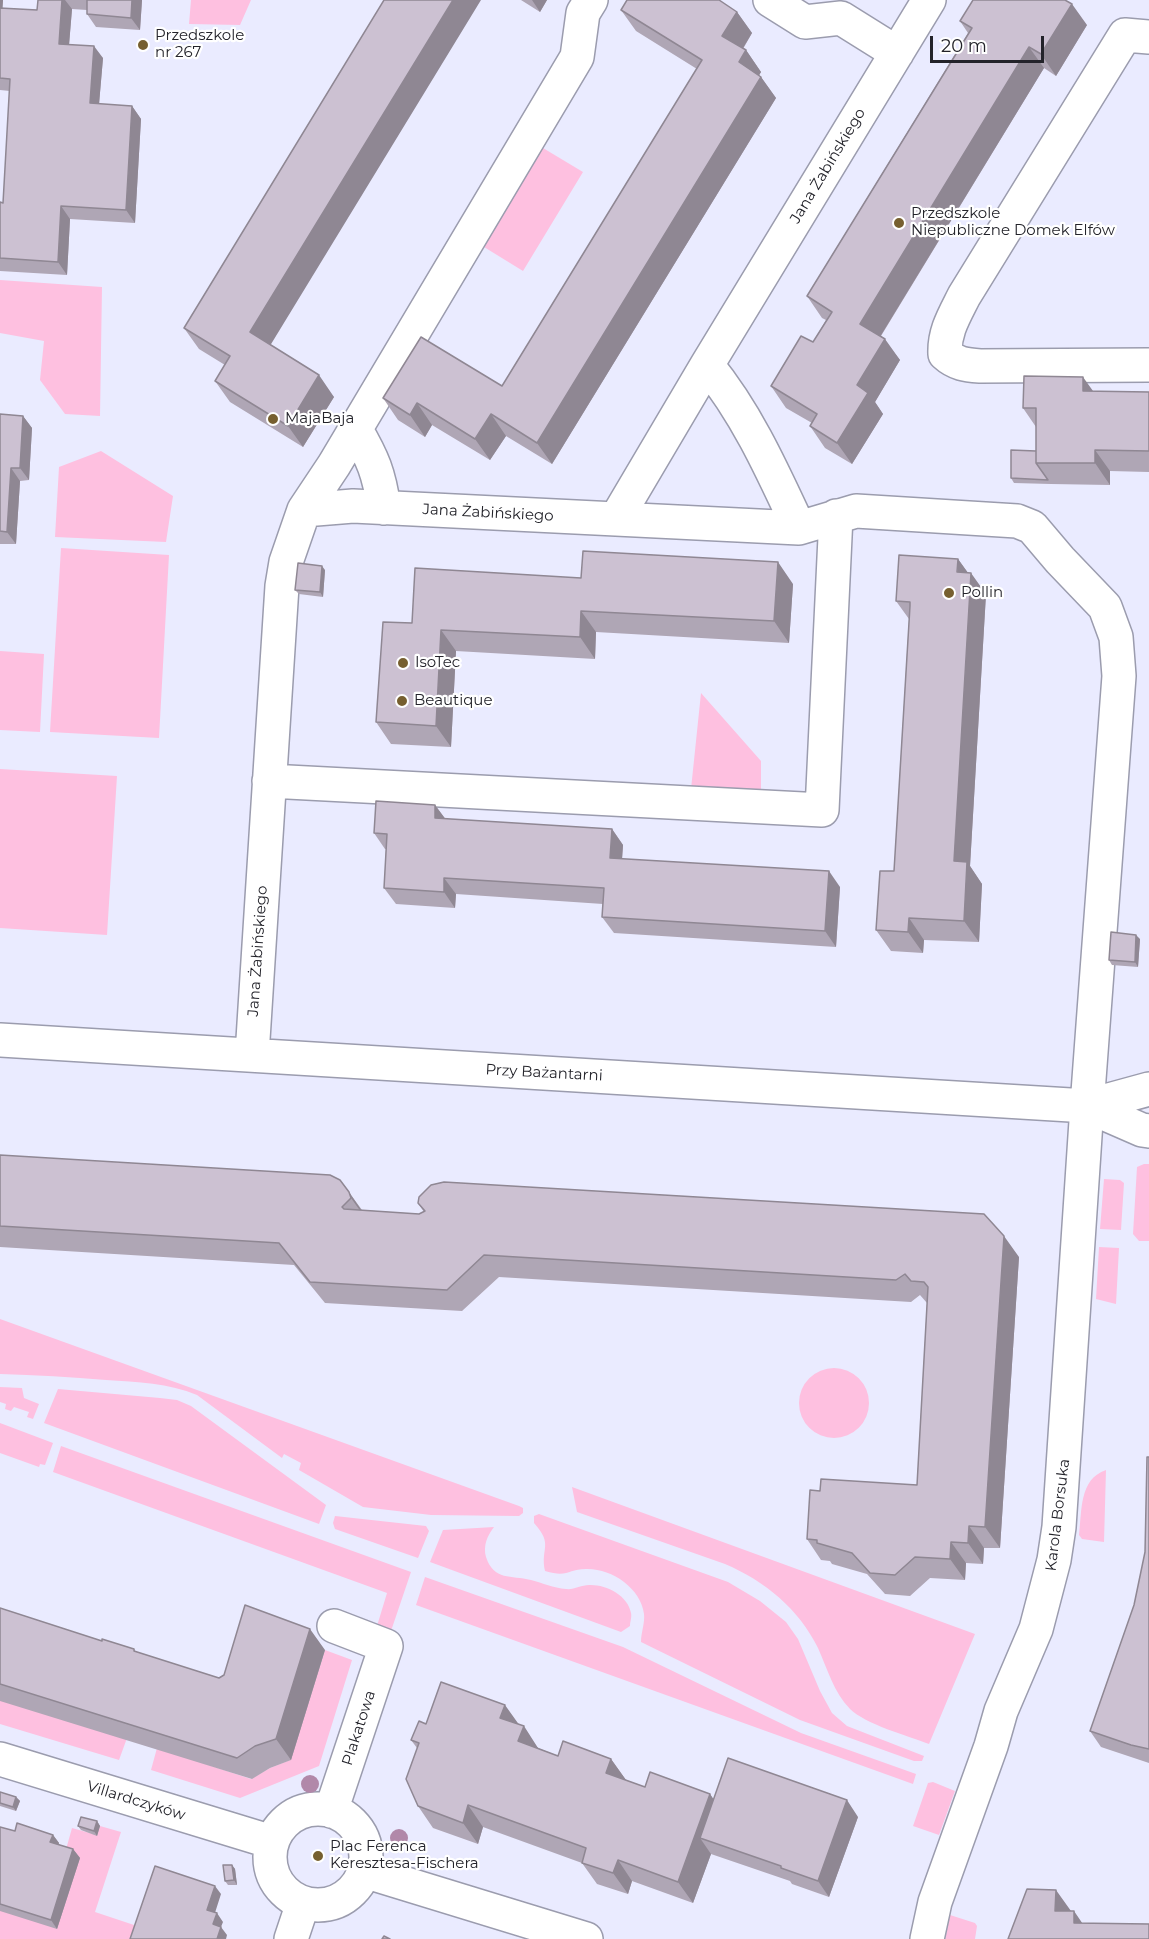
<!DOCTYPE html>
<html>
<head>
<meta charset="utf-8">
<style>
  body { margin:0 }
  #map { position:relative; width:1149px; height:1939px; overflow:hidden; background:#eaebff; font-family:Montserrat,sans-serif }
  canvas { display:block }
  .scale { position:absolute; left:930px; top:36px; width:114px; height:27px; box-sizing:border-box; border:3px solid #23232a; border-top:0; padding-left:8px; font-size:18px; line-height:21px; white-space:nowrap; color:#23232a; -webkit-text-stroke:4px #fff; paint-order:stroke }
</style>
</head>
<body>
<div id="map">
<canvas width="1149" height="1939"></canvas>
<div class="scale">20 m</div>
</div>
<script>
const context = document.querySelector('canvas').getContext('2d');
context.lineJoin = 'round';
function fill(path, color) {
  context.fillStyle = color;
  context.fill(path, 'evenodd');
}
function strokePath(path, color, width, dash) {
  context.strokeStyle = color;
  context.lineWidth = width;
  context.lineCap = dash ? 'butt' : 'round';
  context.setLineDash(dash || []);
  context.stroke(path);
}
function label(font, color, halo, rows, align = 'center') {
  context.font = font + ' Montserrat,sans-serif';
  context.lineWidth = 4.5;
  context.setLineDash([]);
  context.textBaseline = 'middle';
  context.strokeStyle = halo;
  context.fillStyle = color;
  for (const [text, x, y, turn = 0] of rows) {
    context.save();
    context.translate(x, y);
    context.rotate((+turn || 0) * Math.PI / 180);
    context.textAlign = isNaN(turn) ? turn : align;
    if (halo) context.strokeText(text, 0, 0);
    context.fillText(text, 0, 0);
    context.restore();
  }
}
const green = new Path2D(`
  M191 0H251L240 25 189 24Z
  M543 148 583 172 523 271 484 247Z
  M0 280 102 287 100 416 65 414 40 380 44 341 0 333Z
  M101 451 173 496 166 542 55 537 59 467Z
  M61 548 169 555 159 738 50 732Z
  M0 651 44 654 40 732 0 730Z
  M701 693 761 761V792L691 789Z
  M0 769 117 776 107 935 0 928Z
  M1144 1164H1149V1241H1139L1133 1234 1137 1167Z
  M1104 1179 1120 1180 1124 1183 1121 1230 1100 1229Z
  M1099 1247 1119 1248 1116 1304 1096 1299Z
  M0 1319 519 1506 523 1508V1513L519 1516 431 1515 363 1507 299 1470 301 1463 284 1454 282 1458 197 1395C169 1383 137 1382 106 1380 71 1377 36 1375 0 1374Z
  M799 1403a35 35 0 1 1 70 0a35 35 0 1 1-70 0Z
  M0 1387 22 1388 24 1398 39 1404 33 1419 27 1417 29 1412 14 1407 11 1411 5 1409 6 1404 0 1402Z
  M58 1389 160 1398 177 1400 191 1406 326 1505 319 1524 44 1423Z
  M0 1423 53 1443 45 1465 40 1464 39 1467 0 1453Z
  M61 1446 411 1572 391 1631 377 1626 387 1593 53 1472Z
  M1106 1470 1104 1542 1082 1539 1079 1535C1082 1511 1079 1479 1106 1470Z
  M572 1487 975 1634 929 1744C908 1736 865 1724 850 1709 834 1693 827 1668 818 1648 799 1609 765 1581 725 1564L577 1512Z
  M539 1514 728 1582 760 1601 786 1622 798 1639 820 1691 832 1713 847 1726 924 1756 922 1761H914L800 1720 641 1642C641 1633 645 1623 644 1614 641 1588 611 1568 586 1569 568 1569 568 1578 545 1571 540 1548 554 1545 534 1523V1516Z
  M335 1516 426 1526 429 1531 418 1558 335 1529 333 1523Z
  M494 1527C487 1536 483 1546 486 1557 494 1581 511 1575 531 1580 543 1583 553 1588 566 1589 574 1590 581 1585 589 1585 605 1584 628 1595 631 1613 632 1617 630 1622 630 1626L621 1632 430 1562 443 1530Z
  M425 1577 623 1647 801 1733 916 1774 913 1784 416 1605Z
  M325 1650 352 1660 319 1766 240 1798 151 1770 157 1748 251 1779 270 1768 290 1760Z
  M0 1700 127 1738 119 1760 0 1724Z
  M933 1782 955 1791 939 1835 913 1826 928 1783Z
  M100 1826 121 1832 95 1912 143 1928 140 1939H0V1911L65 1853 72 1828 97 1835Z
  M950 1915 975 1923 977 1926 975 1939H945Z`);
const minor = new Path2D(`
  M770 0 805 22 841 18 897 53
  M1149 37 1125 35 964 296C954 316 944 332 945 354 956 364 966 365 980 366L1149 365
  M707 365C747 414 772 470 799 528
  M355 428C373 459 379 473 384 508
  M304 510 334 465 577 57 583 13 591 0
  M616 519 799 528 856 511 1017 521 1032 527 1060 560 1105 607 1116 637 1119 676 1087 1106 1059 1527 1054 1560 1036 1629 1001 1711 991 1746 935 1902 927 1939
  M269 781 822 810 836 516
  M0 1040 1087 1106 1149 1089
  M252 1055 282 586 286 562 304 510 353 506 616 519 707 365 929 0
  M1087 1106 1142 1130 1149 1131
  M0 1759 272 1842
  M270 1857a48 48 0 1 1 96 0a48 48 0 1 1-96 0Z
  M331 1811 386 1646 334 1626
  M364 1871 586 1939
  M291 1939 303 1903`);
const trees = [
  [310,1784],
  [399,1838]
];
const wall = new Path2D(`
  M0 0H3L2 8 37 10 38 0H142L140 30 96 27 87 14V10L72 9 69 45 103 58 99 104 132 106 141 119 135 223 70 219 67 275 0 271V202L3 203 10 91 0 90Z
  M521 0H547L540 12Z
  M621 10 737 12 752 33 743 49 746 50 761 72 759 75 761 77 776 98 552 464 506 436 490 460 432 425 425 437 398 420 383 398 502 386 697 69 636 31Z
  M960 21 1087 25 1056 76 1044 68 881 336 900 360 875 402 883 414 852 464 825 448 810 426 812 423 786 408 771 386 813 342 826 320 822 318 807 296 968 33Z
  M184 328 270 345 334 397 303 447 230 402 215 381 225 365 199 349Z
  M1093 391 1149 392V472L1110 471V485L1051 484 1014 483 1011 478 1036 451V427L1023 408Z
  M0 414 23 416 32 428 29 480 20 481 16 544H0Z
  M958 559 968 573 986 594 970 866 982 884 979 942 924 940 923 953 891 951 876 930 894 871 909 619 896 601Z
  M325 570 323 597 299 594 295 590Z
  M581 578 793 584 789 643 596 632 595 659 456 651 451 747 391 744 376 722 412 623Z
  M435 805 445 819 612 829 623 845 622 859 840 887 836 947 614 933 602 917 603 904 456 894 455 908 396 904 384 888 386 849H385L374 833Z
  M1140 939 1138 967 1112 965 1109 960Z
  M0 1155 340 1180 362 1210 419 1214 424 1212 418 1203 1019 1257 1000 1548H984L983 1564 966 1563 965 1580 930 1578 910 1596 885 1594 867 1574 832 1564 830 1561 821 1560 807 1539 820 1491 917 1485 927 1303 920 1295 911 1302 499 1277 462 1311 325 1303 294 1265 0 1247Z
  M1149 1457V1763L1101 1747 1090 1731 1134 1605 1145 1552Z
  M0 1608 102 1641 134 1649 136 1652 219 1678 325 1650 291 1760 270 1768 252 1779 0 1701Z
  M426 1724H518L538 1748 558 1756 611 1759 626 1780 645 1787 710 1794 713 1799 858 1817 829 1897 792 1884 790 1881 711 1854 693 1903 632 1881 628 1894 597 1884 582 1863 483 1827 478 1844 433 1828 418 1806 417 1748 411 1740Z
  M0 1792 16 1797 20 1801 16 1811 0 1806Z
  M97 1821 100 1826 97 1836 81 1830 78 1826Z
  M0 1827 15 1831 53 1835 59 1843 58 1845 73 1849 80 1858 57 1929 0 1911Z
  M232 1865 235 1869 237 1885H228L225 1881Z`);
const shadedWall = new Path2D(`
  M0 0H3L2 20 0 18Z
  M62 0H65L72 9 68 57 59 44Z
  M132 0H142L140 30 131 18Z
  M453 0H481L265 354 250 332Z
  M532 0H547L540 12Z
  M1072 4 1087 25 1056 76 1041 54Z
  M737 12 752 33 737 58 722 36Z
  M94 46 103 58 98 116 90 103Z
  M1029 47 1044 68 875 345 860 324Z
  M746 50 761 72 754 84 739 62Z
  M761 77 776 98 552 464 537 443Z
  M132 106 141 119 135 223 126 210Z
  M61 206 70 219 67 275 58 262Z
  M885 339 900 360 875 402 883 414 852 464 837 443 857 385Z
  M319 375 334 397 303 447 288 426Z
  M1083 377 1098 398 1083 391Z
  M417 403 432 425 425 437 410 415Z
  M491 414 506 436 490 460 475 439Z
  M23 416 32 428 29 480 20 468Z
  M1095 450 1110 471V485L1095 463Z
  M11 468 20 481 16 544 7 532Z
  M958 559 971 577V573L986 594 970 866 982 884 979 942 964 921 954 861Z
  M778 562 793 584 789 643 774 621Z
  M322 566 325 570 323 597 320 592Z
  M581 611 596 632 595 659 580 637Z
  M441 630 456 651 451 747 436 726Z
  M435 805 447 821 435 818Z
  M612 829 623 845 621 874 610 858Z
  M829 871 840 887 836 947 825 931Z
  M444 878 456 894 455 908 444 892Z
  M909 918 924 940 923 953 908 932Z
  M1136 935 1140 939 1138 967 1135 962Z
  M349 1192 364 1214 366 1219 351 1198Z
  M1004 1236 1019 1257 1000 1548 985 1527Z
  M969 1526 984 1548 983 1564 968 1543Z
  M951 1542 966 1563 965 1580 950 1559Z
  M310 1629 325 1650 291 1760 276 1739Z
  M505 1705 520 1726 500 1718Z
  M524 1726 538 1748 533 1762 518 1741Z
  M611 1759 626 1780 606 1773Z
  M710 1794 725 1816 700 1838 711 1854 693 1903 678 1882Z
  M16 1797 20 1801 16 1811 13 1807Z
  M847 1800 858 1817 829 1897 818 1881Z
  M468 1805 483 1827 478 1844 463 1823Z
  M97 1821 100 1826 97 1836 94 1831Z
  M53 1835 59 1843 56 1851 50 1842Z
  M73 1849 80 1858 57 1929 51 1920Z
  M618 1860 632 1881 628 1894 613 1873Z
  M232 1865 235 1869 237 1885 234 1880Z
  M215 1886 221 1894 213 1919 207 1910Z
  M1056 1890 1071 1911H1055Z
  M1074 1911 1089 1933 1074 1923Z
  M217 1913 223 1922 221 1927 227 1935 226 1939H217L213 1924Z`);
const building = new Path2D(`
  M38 0H62L59 44 94 46 90 103 132 106 126 210 61 206 58 262 0 258V202L3 203 10 79 0 78V8L37 10Z
  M87 0H132L131 18 87 14Z
  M384 0H453L250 332 319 375 288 426 215 381 230 356 184 328Z
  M627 0H719L737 12 722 36 746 50 739 62 761 77 537 443 491 414 475 439 417 403 410 415 383 398 421 337 502 386 702 60 621 10Z
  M973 0H1065L1072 4 1041 54 1029 47 860 324 885 339 857 385 868 393 837 443 810 426 817 414 771 386 801 336 813 342 832 312 807 296 972 28 960 21Z
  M1024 376 1083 377V391L1149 392V451L1095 450V463H1036V408H1023Z
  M0 414 23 416 20 468H11L7 532 0 531Z
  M1011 450 1036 451V463L1048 480 1011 478Z
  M583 551 778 562 774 621 581 611 580 637 441 630 436 726 376 722 383 622 412 623 415 568 581 578Z
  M899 555 958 559 957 572 971 573 954 861 967 862 964 921 909 918 908 932 876 930 880 871H894L910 606V602L896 601Z
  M298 563 322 566 320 592 295 590Z
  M376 801 435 805V818L612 829 610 858 829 871 825 931 602 917 604 888 444 878V892L384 888 387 834 374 833Z
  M1111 932 1136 935 1135 962 1109 960Z
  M0 1155 330 1175 340 1180 349 1192 351 1198 342 1207 344 1209 419 1214 425 1211 418 1203 419 1197 431 1185 444 1182 984 1214 1004 1236 985 1527 969 1526 968 1543 951 1542 950 1559 915 1557 895 1575 870 1573 852 1553 817 1543V1540L807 1539 810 1490 820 1491 821 1479 917 1485 928 1287 924 1282 911 1281 905 1274 896 1280 484 1255 447 1290 310 1282 279 1243 0 1226Z
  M1147 1457H1149V1749L1131 1745 1090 1731 1134 1605 1145 1552Z
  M245 1605 310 1629 276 1739 255 1746 237 1758 0 1684V1608L102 1641V1639L134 1649V1651L219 1678 224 1675Z
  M441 1682 505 1705 500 1718 524 1726 518 1741 558 1756 563 1741 611 1759 606 1773 645 1787 650 1772 710 1794 678 1882 618 1860 613 1873 582 1863 586 1848 468 1805 463 1823 418 1806 406 1779 419 1743 411 1740 419 1721 426 1724Z
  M728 1758 847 1800 818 1881 781 1868V1866L700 1838Z
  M0 1792 16 1797 13 1807 0 1803Z
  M81 1817 97 1821 94 1831 78 1826Z
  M17 1823 53 1835 50 1842 73 1849 51 1920 0 1904V1827L15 1831Z
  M223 1865H232L234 1880 225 1881Z
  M155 1866 215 1886 207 1910 217 1913 213 1924 221 1927 217 1939H130Z
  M1027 1889 1056 1890 1055 1911H1074V1923L1149 1924V1939H1008Z
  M384 1936 390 1939H382Z`);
const markers = [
  [143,45,6,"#765f2f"],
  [899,223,6,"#765f2f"],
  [273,419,6,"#765f2f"],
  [949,593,6,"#765f2f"],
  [403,663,6,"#765f2f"],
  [402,701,6,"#765f2f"],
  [318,1856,6,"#765f2f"]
];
const poiNames = [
  ["Przedszkole",155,36],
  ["nr 267",155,53],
  ["Przedszkole",911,214],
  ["Niepubliczne Domek Elfów",911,231],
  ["MajaBaja",285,419],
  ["Pollin",961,593],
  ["IsoTec",415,663],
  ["Beautique",414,701],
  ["Plac Ferenca",330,1847],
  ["Keresztesa-Fischera",330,1864]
];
const streetNames = [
  ["Jana Żabińskiego",828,166,-59],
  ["Jana Żabińskiego",488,513,3],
  ["Jana Żabińskiego",258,951,-86],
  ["Przy Bażantarni",544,1073,3],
  ["Karola Borsuka",1058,1515,-83],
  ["Plakatowa",359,1728,-72],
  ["Villardczyków",136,1801,17]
];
fill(green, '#fec0e0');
strokePath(minor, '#9b9cae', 36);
strokePath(minor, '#fff', 33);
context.fillStyle = '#b188a9';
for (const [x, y] of trees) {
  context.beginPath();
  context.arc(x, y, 9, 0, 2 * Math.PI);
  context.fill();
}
fill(wall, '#afa6b5');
fill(shadedWall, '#8f8793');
fill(building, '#ccc1d2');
strokePath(building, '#8f8793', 1.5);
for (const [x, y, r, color] of markers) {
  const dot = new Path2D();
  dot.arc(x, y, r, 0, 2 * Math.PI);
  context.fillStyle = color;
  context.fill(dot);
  strokePath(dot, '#fff', 2);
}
label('15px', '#23232a', '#fff', poiNames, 'left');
label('15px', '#23232a', '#fff', streetNames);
</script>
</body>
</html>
